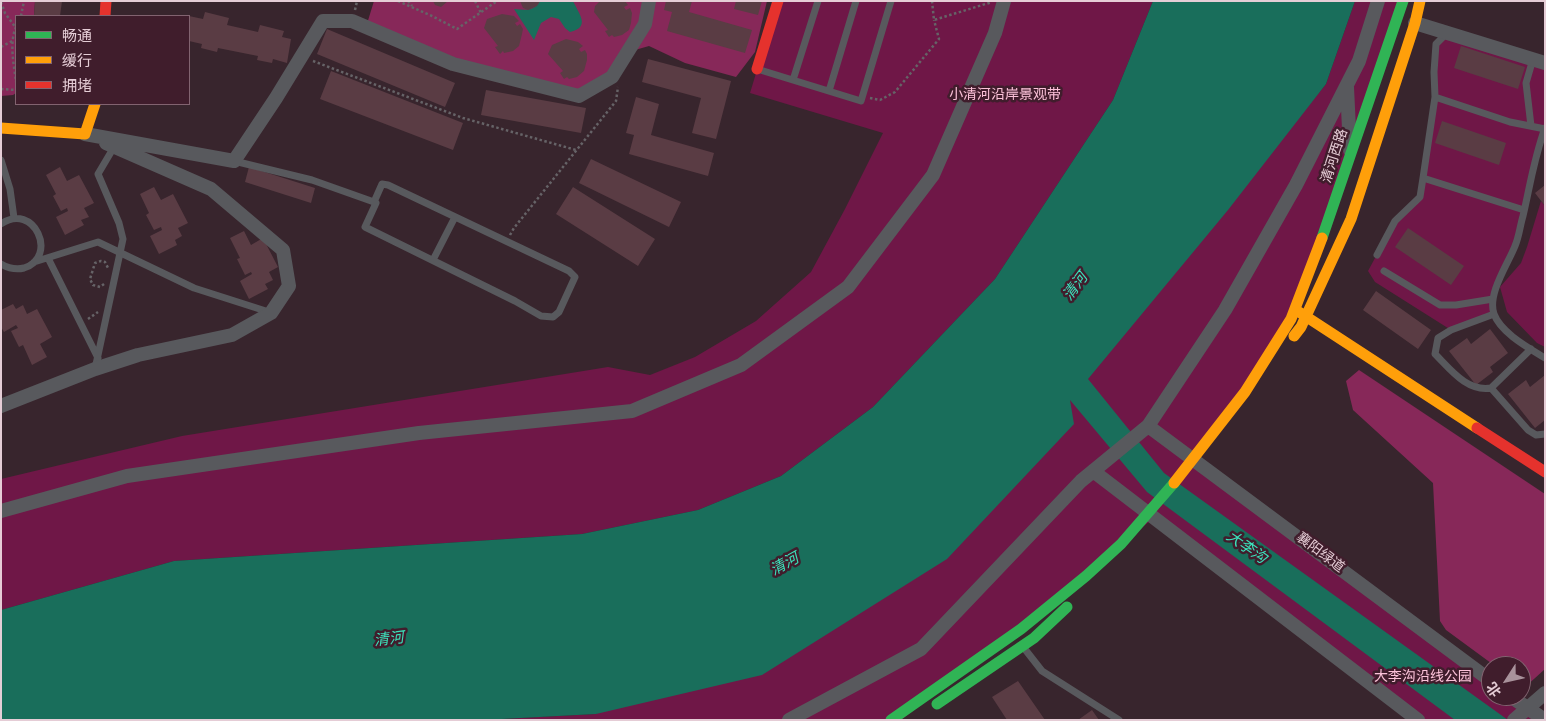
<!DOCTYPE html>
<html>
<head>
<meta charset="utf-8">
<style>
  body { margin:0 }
  #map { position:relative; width:1546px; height:721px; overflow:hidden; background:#38252d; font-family:"Sofia Sans Condensed","Noto Sans SC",sans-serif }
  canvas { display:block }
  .frame { position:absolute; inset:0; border:2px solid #e5cdd6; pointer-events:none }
  .legend { position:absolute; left:15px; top:15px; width:175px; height:90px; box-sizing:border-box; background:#401d2c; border:1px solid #826370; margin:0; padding:6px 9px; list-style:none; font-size:15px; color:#e5cdd6 }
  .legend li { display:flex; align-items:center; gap:10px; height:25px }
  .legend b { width:25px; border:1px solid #826370 }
  .north { position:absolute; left:1481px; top:656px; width:50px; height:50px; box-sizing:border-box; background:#401d2c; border:1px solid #826370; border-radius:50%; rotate:235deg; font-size:14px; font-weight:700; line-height:20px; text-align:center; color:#e5cdd6 }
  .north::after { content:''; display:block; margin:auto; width:18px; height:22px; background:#a8929b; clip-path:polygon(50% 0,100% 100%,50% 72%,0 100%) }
</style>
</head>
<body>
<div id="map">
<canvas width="1546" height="721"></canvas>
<div class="frame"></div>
<ul class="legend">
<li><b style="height:6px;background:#30b455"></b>畅通</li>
<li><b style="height:6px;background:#ff9f0a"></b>缓行</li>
<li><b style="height:6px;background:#e5322d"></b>拥堵</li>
</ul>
<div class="north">北</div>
</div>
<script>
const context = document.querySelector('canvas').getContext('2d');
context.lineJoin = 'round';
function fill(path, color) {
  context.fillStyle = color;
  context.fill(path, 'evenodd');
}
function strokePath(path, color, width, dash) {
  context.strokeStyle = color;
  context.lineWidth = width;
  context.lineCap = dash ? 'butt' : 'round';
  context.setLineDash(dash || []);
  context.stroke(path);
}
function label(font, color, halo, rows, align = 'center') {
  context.font = font + ' "Sofia Sans Condensed","Noto Sans SC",sans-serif';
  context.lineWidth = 5;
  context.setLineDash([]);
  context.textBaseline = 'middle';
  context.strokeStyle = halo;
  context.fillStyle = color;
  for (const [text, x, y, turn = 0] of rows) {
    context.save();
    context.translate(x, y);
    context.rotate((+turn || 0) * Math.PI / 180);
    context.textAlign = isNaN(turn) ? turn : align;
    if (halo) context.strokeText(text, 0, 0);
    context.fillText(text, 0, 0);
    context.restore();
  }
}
const green = new Path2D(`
  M778 1H1153L1113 100 995 279 873 407 781 476 698 510 582 534 174 561 1 610V479L182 436 608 367 650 375 695 357 756 321 811 272 845 209 883 133 750 93Z
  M1355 1H1403L1291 319 1193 459 1491 681V696H1510L1545 720H1418L1149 522 901 720H483L596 714 1069 399 1326 84Z
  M1447 33 1545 63V128L1516 244 1493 299 1494 314 1451 330 1375 282 1368 271 1395 221 1420 197 1435 97 1436 44Z
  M1541 201 1545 206V347L1537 343 1507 312 1500 287 1521 263 1527 247Z`);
const forest = new Path2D(`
  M1 1H35L34 16H16V93L13 95 1 96Z
  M374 1H767L755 52 736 77 685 63 649 46 628 52 612 77 579 96 453 64 366 27Z
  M1359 370 1545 494V669L1524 688 1521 685V666H1495L1446 630 1440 621 1433 483 1353 410 1346 381Z`);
const water = new Path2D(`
  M540 1H573C579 14 591 27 570 32L565 28 559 19 551 17 541 23 534 40 514 9C524 10 534 12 540 1Z
  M1153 1H1355L1326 84 1228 210 1088 379 1164 473 1508 720H1455L1147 492 1070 400 1074 424 947 559 762 675 596 714 483 720H1V610L174 561 582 534 698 510 781 476 873 407 995 279 1113 100Z`);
const building = new Path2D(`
  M35 1H62L60 16H34Z
  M433 1H448L441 7 435 5Z
  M520 1H540L537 6 528 10 523 8Z
  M600 1H625L628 5 624 7 626 10 630 8 632 13 631 23 629 30 622 35 614 37 612 35 609 37 605 31 608 30 594 12 595 6Z
  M666 1H692L689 12 752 30 745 53 667 31 672 12 664 10Z
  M736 1H762L758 15 734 9Z
  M205 12 229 18 227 25 258 32 260 25 284 31 282 37 291 39 287 63 273 59 272 63 257 60 258 56 218 48 217 52 201 48 202 44 189 41V16L203 19Z
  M502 14 514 16 519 21 515 23 517 26 520 24 523 29 522 34 519 46 513 51 504 53 503 51 500 54 495 47 498 46 484 28 487 19Z
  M327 29 455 83 445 107 317 54Z
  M566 39 578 42 583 46 579 49 581 52 585 50 587 54V60L584 71 577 77 569 79 567 77 564 79 560 73 563 71 548 54 552 45Z
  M1461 46 1525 67 1518 89 1454 68Z
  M648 59 731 81 716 139 692 133 701 98 642 82Z
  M331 71 463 123 453 150 320 99Z
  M486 90 586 108 581 133 481 115Z
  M636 97 659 104 651 135 714 153 708 176 629 154 634 135 626 133Z
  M1442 121 1506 143 1499 165 1435 143Z
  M591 159 681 202 669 227 579 183Z
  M60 167 67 181 79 175 94 203 84 208 89 217 81 220 84 225 65 235 56 217 68 211 67 208 61 211 53 196 56 194 46 175Z
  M249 167 315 188 311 203 245 182Z
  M1545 185V206L1535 193Z
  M154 187 161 200 173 194 188 223 178 228 182 236 175 240 177 245 159 254 150 236 162 230 161 227 154 230 146 215 149 213 140 194Z
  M573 187 655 239 638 266 556 214Z
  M1408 228 1464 266 1451 285 1395 247Z
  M244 231 251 245 263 238 278 267 269 272 273 280 265 284 268 289 249 299 240 281 252 274 251 272 245 275 237 259 240 258 230 238Z
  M1376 291 1431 330 1418 349 1363 310Z
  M13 304 16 309 23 305 27 314 37 309 52 337 40 344 47 357 32 365 23 345 19 347 11 331 18 328 16 325 4 332 1 327V310Z
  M1490 329 1508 353 1490 367 1493 372 1476 385 1449 351 1467 338 1471 344Z
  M1545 375V420L1535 428 1508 394 1526 380 1530 387Z
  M1018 681 1045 720H1007L992 697Z
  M1092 710 1099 720H1078Z`);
const path = new Path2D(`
  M398 1 432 16 457 29 497 1
  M408 1 412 6
  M475 1 481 13
  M932 1 934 20 992 2
  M1 2 5 13 16 28
  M355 10 357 1
  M21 16 24 1
  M16 27C9 43 14 65 16 82
  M1 47 14 40
  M313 61 463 118 576 150
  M1 89 16 90
  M870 98 880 100 895 92 939 39 934 20
  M510 235 514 228 616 101 618 87
  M104 284 100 287 93 285 90 279 95 263 101 261 105 262 108 268
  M88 319 98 312`);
const lane = new Path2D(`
  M1447 33 1436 44 1434 72 1435 97 1510 122 1545 129
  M757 69 861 101 891 1
  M793 80 818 1
  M829 91 856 1
  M1435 97 1423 178 1524 210
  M1531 126 1526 83 1533 59
  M1545 128C1534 158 1530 186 1523 216 1520 226 1519 237 1515 246 1508 264 1487 294 1494 314 1501 333 1529 348 1545 358
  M1 160 10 189 14 218
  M234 161 312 180 374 202 376 203 365 227 515 301 541 316 553 317 559 312 575 277 569 271 388 185 382 184 374 202
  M1 224C34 201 59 257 24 268 16 270 8 268 1 264
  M1377 255 1395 221 1420 197 1423 178
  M48 258 98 358
  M433 260 455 217
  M34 262 98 242 194 288 269 312
  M1384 271 1440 305H1456L1493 299
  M1531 349 1491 388 1528 430 1536 435 1545 434
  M95 369 123 239 119 223 98 174 114 147
  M1491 388C1467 392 1451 370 1435 354L1438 338 1451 330 1494 314
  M1024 648 1042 671 1119 720`);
const street = new Path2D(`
  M1415 23 1545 63
  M1347 87 1350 150
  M85 134 234 161 276 98 323 21H352L453 64 579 96 612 77 645 24 649 1
  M1 406 95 369 138 355 232 335 271 313 289 286 283 250 211 189 106 143
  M1148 426 1491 681
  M1093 471 1418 720
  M1 511 127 476 419 433 632 411 741 365 848 287 933 175 995 33 1004 1
  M1510 696 1545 720
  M789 720 921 649 1081 481 1148 426 1225 310 1296 185 1359 61 1378 1
  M1514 720 1545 693`);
const fast = new Path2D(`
  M1322 238 1403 1
  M937 704 1034 638 1067 607
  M891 720 1021 629 1086 576 1121 544 1174 483`);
const slow = new Path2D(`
  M1 128 85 134 95 104
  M1296 310 1477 428
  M1294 336 1301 327 1351 219 1415 23 1420 1
  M1174 483 1245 392 1291 319 1322 238`);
const jam = new Path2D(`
  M105 16 106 1
  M757 69 778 1
  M1477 428 1545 472`);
const parkNames = [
  ["小清河沿岸景观带",1005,95],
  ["大李沟沿线公园",1423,677]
];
const streetNames = [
  ["清河西路",1335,156,-72],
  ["襄阳绿道",1320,553,37]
];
const waterNames = [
  ["清河",1076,287,-53],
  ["大李沟",1246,548,35],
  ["清河",785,565,-29],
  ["清河",389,640,-7]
];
fill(green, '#6f1747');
fill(forest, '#872859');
fill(water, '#196e5b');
fill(building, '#5a3c44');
strokePath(path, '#666367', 2.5, [2.5, 2.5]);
strokePath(lane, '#58595d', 7);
strokePath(street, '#58595d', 14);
strokePath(fast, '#30b455', 11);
strokePath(slow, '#ff9f0a', 11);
strokePath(jam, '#e5322d', 11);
label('14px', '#fcc2d9', '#401d2c', parkNames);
label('14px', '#e5cdd6', '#401d2c', streetNames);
label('italic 15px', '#3be3bc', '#401d2c', waterNames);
</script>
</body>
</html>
